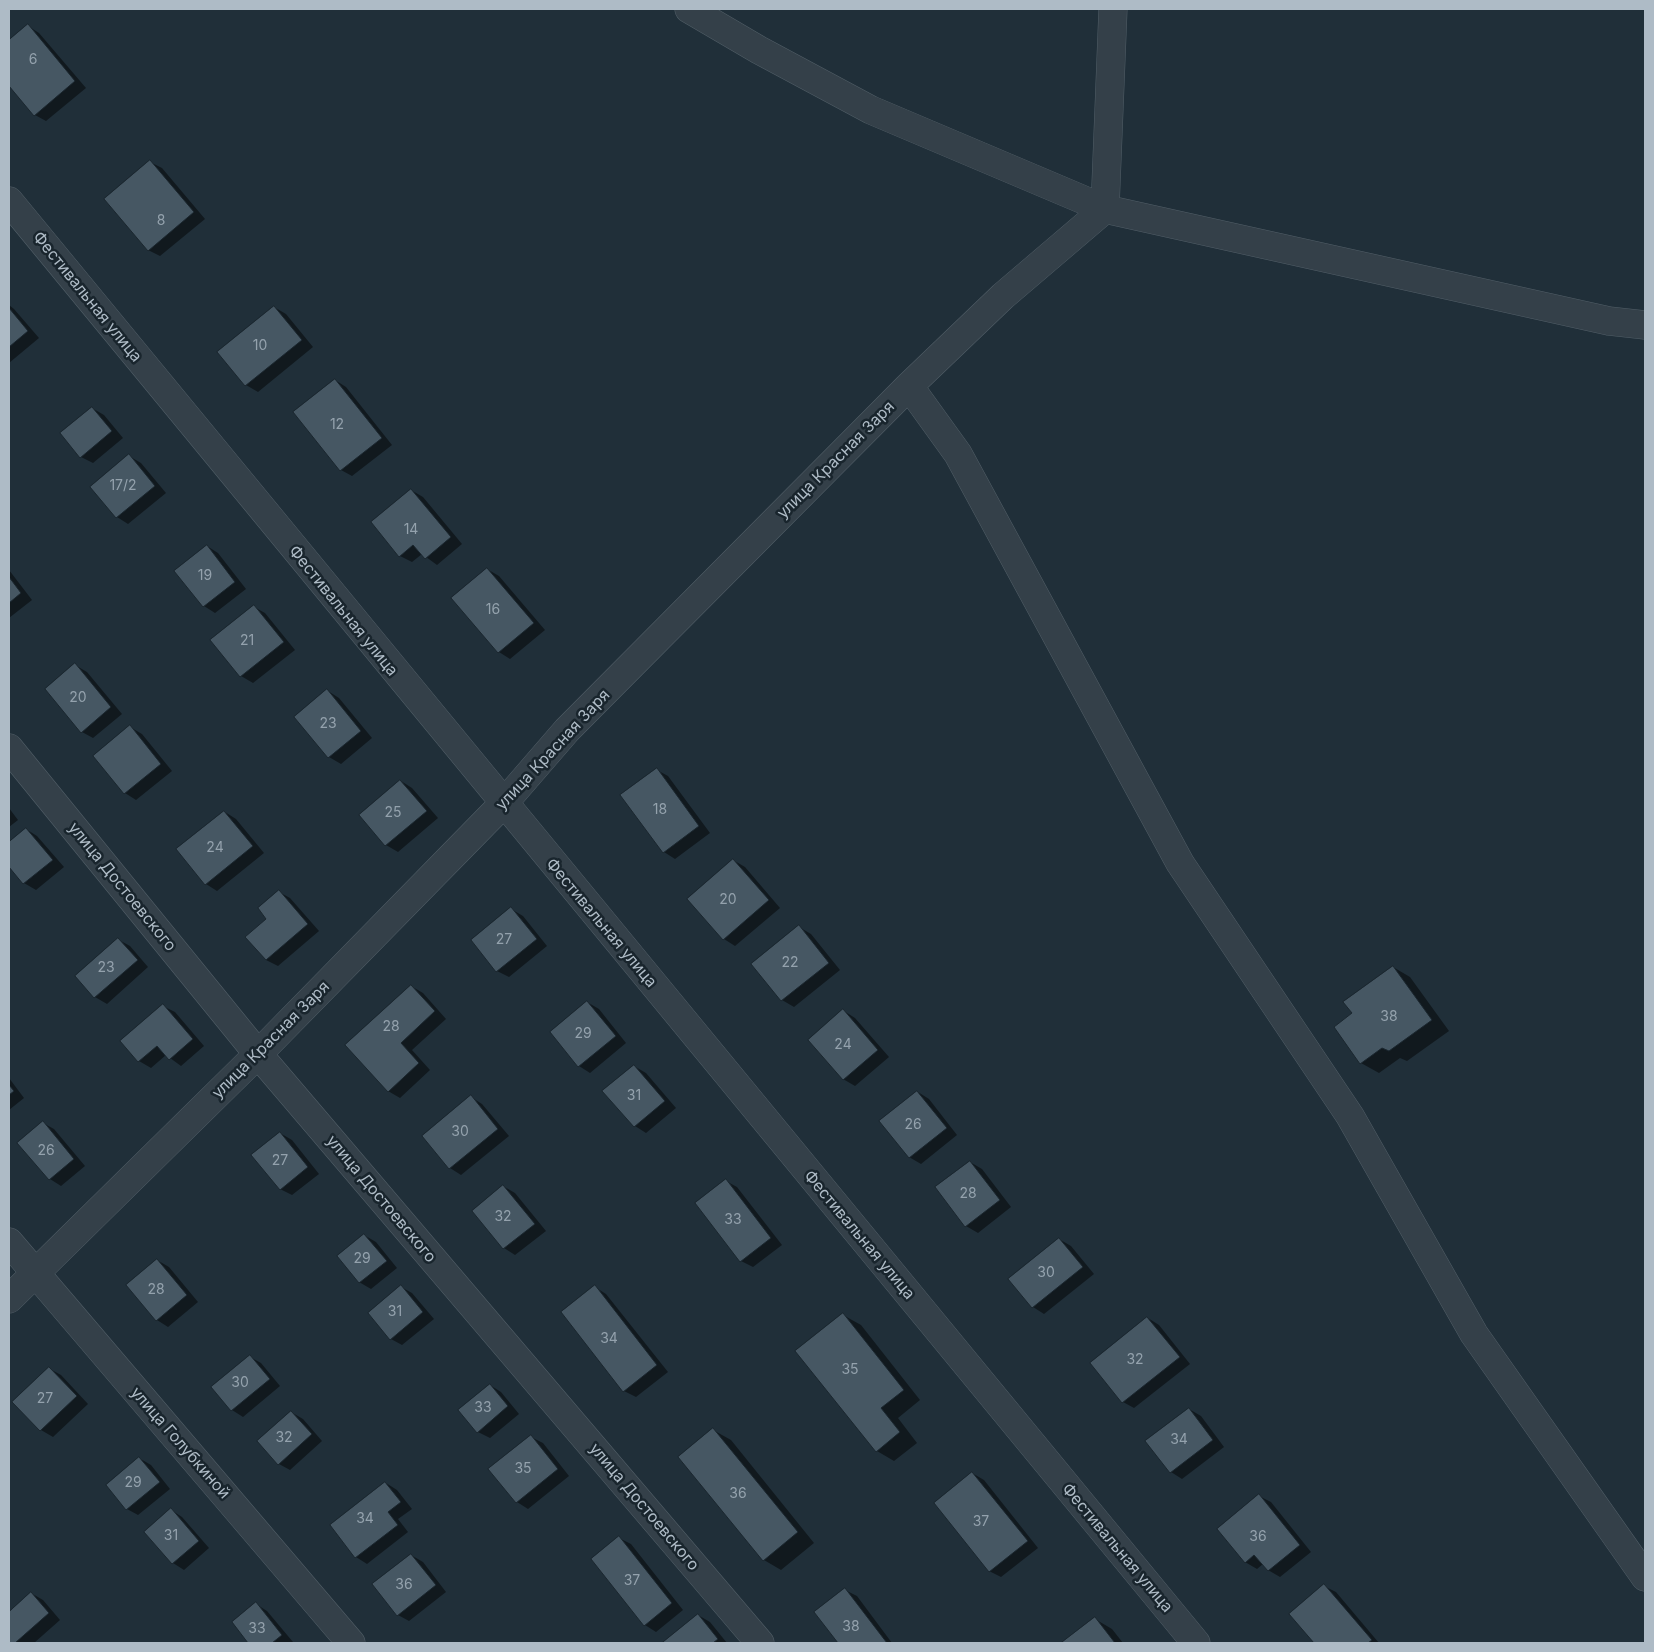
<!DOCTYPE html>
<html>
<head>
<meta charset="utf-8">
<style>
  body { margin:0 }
  #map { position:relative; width:1654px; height:1652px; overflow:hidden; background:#202f39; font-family:Inter,sans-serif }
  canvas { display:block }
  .frame { position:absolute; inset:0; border:10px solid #aebbc6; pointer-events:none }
</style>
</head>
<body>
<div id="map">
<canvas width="1654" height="1652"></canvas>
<div class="frame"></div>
</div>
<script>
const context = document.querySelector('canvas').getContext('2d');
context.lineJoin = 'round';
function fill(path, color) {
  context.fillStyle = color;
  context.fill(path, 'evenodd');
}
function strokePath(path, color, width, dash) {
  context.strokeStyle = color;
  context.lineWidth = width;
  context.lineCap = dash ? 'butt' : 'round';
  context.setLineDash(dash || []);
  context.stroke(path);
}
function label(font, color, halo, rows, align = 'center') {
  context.font = font + ' Inter,sans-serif';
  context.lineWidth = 5;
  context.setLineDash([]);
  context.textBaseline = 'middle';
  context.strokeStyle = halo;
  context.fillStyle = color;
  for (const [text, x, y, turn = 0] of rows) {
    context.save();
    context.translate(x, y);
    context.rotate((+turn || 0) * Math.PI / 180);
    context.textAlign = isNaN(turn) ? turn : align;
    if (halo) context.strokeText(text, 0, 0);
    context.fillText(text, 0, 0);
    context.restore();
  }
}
const shadow = new Path2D(`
  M28 26 39 33 86 88 46 121 35 115 9 84V42Z
  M150 162 162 168 205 219 160 256 148 250Z
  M9 305 14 309 39 338 9 363Z
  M274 307 286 314 313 347 258 392 246 385 219 352Z
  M335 380 346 387 392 445 352 476 341 470Z
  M92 408 104 415 123 438 93 463 81 457Z
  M129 456 141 463 166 493 128 524 117 517Z
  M411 490 423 497 462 544 437 565 422 554 412 562 400 556Z
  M207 546 218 553 246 589 215 613 204 606Z
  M487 569 499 576 545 630 510 659 499 652 453 598Z
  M9 570 32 600 9 618Z
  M254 607 265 613 295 650 253 683 241 676 212 640Z
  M75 665 87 672 122 714 93 738 82 732Z
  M328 691 339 698 372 738 341 764 329 757Z
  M130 727 142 734 172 771 136 800 125 793Z
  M657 770 668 776 710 833 675 859 664 852Z
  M401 781 412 788 438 818 398 852 386 845 361 815Z
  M9 808 18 820 9 827Z
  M225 812 236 819 264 853 217 891 206 884Z
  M26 829 37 836 64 867 36 890 24 883 9 865V843Z
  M733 860 745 867 780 908 735 946 724 939Z
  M279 892 290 898 319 931 278 966 266 960Z
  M511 909 523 916 547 946 509 977 497 971Z
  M799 927 811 934 840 970 794 1007 782 1000Z
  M119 940 130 946 148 967 107 1004 95 997 77 976Z
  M1393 967 1410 977 1449 1031 1407 1061 1400 1058 1379 1073 1361 1063 1354 1014Z
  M411 986 423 993 446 1019 412 1050 430 1070 400 1098 388 1091Z
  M587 1002 599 1009 626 1043 590 1073 579 1066Z
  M163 1006 175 1012 204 1046 181 1066 166 1055 151 1068 139 1061Z
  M844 1011 855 1018 889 1057 855 1086 843 1079Z
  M634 1066 646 1073 676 1108 646 1133 635 1126 604 1092Z
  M9 1078 24 1098 9 1110Z
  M918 1092 929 1099 957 1135 921 1164 909 1157Z
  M471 1097 482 1104 509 1136 461 1175 450 1168Z
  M43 1123 54 1129 85 1166 61 1186 50 1179Z
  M280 1133 292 1140 319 1174 292 1195 280 1189Z
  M970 1162 982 1169 1011 1207 978 1233 966 1226Z
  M726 1181 737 1187 782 1245 753 1267 741 1261Z
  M503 1186 515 1193 546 1231 515 1255 504 1248Z
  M364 1235 376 1242 397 1268 371 1289 359 1282Z
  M1059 1239 1071 1246 1094 1274 1044 1314 1033 1307Z
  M157 1260 169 1267 198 1302 168 1327 157 1320Z
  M401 1287 412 1293 434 1319 402 1345 391 1339Z
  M595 1287 606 1294 668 1372 636 1397 624 1391Z
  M843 1315 861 1325 920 1400 898 1418 917 1443 894 1461 877 1451Z
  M1148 1318 1159 1325 1190 1364 1134 1408 1123 1402Z
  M250 1357 261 1363 280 1386 243 1417 232 1410 213 1387Z
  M50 1369 61 1375 88 1404 53 1437 41 1430 14 1402Z
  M490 1385 501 1392 519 1414 490 1438 478 1432Z
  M1189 1409 1201 1416 1224 1447 1182 1479 1171 1472Z
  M291 1412 303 1419 322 1441 290 1470 279 1464Z
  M713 1430 731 1440 814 1543 781 1570 764 1560Z
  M531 1437 543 1443 569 1476 528 1509 517 1502Z
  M139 1458 151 1465 170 1489 138 1515 127 1509Z
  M972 1473 984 1480 1038 1548 1001 1577 989 1571Z
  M386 1483 397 1490 412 1509 398 1519 408 1532 367 1564 356 1557Z
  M1259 1496 1271 1502 1311 1552 1280 1577 1268 1570 1263 1564 1257 1569 1245 1562Z
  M171 1510 182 1517 209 1548 184 1570 173 1563Z
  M619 1538 631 1544 683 1610 656 1632 645 1625 593 1559Z
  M411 1555 423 1562 446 1592 409 1621 398 1615Z
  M1324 1586 1336 1592 1379 1643H1316L1291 1614Z
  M845 1590 857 1596 892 1643H840L816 1612Z
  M31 1593 43 1600 60 1620 34 1643H10L9 1613Z
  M256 1604 267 1611 293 1642 250 1643 233 1623Z
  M698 1615 710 1622 727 1643H664Z
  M1095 1619 1112 1629 1123 1643H1063Z`);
const building = new Path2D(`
  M28 24 75 81 34 116 9 86V40Z
  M150 160 194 212 148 251 104 199Z
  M274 306 302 340 245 386 217 352Z
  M9 308 28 331 9 347Z
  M335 379 382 438 340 471 293 412Z
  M92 407 112 431 80 458 60 433Z
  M129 454 155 486 116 518 90 487Z
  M411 489 451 537 425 559 413 545 399 557 371 522Z
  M207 545 235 582 203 607 174 571Z
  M487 568 534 623 498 653 451 598Z
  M9 577 21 593 9 603Z
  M254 605 284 642 240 677 210 640Z
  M75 663 111 707 81 733 45 689Z
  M327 689 361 731 328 758 294 717Z
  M130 725 161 764 124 794 93 756Z
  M657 768 699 826 663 853 620 795Z
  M400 780 427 811 385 846 359 815Z
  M224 811 253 846 205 885 176 849Z
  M26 828 53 860 23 884 9 867V842Z
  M733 859 769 900 723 940 687 899Z
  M279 890 308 924 266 960 245 937 266 919 258 908Z
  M511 907 537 939 496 972 471 940Z
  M799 925 829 963 781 1001 751 964Z
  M118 938 138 960 94 998 75 976Z
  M1393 966 1432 1020 1389 1051 1382 1048 1360 1064 1334 1027 1352 1013 1343 1002Z
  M411 985 435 1011 401 1043 419 1063 388 1092 345 1045Z
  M587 1001 616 1036 578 1067 550 1032Z
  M163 1004 193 1039 169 1060 157 1046 138 1062 120 1041Z
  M843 1009 878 1050 843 1080 808 1040Z
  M634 1065 665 1101 634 1127 602 1091Z
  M9 1085 14 1091 9 1095Z
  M917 1091 947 1128 909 1158 879 1121Z
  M471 1095 498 1129 449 1169 422 1136Z
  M43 1121 74 1159 49 1180 17 1143Z
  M280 1132 308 1167 280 1190 251 1155Z
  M970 1161 1000 1200 965 1227 935 1187Z
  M726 1179 771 1238 740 1262 695 1203Z
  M503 1185 535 1224 503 1249 472 1211Z
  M364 1234 387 1261 359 1283 337 1256Z
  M1059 1238 1083 1267 1032 1308 1008 1279Z
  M157 1259 187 1295 156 1321 126 1285Z
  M401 1285 423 1312 390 1340 368 1313Z
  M595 1285 657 1365 623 1392 561 1312Z
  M843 1313 904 1390 881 1408 900 1432 876 1452 795 1351Z
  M1147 1317 1180 1357 1122 1403 1090 1363Z
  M250 1355 270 1379 231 1411 211 1387Z
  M49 1367 77 1396 40 1431 12 1402Z
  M490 1384 508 1406 477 1433 458 1410Z
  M1189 1408 1213 1440 1170 1473 1145 1441Z
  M291 1411 312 1434 278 1465 257 1441Z
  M713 1428 798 1532 763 1561 678 1457Z
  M531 1435 558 1469 516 1503 488 1469Z
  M139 1457 160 1482 126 1510 106 1485Z
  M972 1472 1028 1541 989 1572 934 1503Z
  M385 1482 401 1502 388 1512 398 1525 355 1558 330 1525Z
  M1259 1494 1300 1545 1268 1571 1254 1555 1245 1563 1217 1529Z
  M171 1508 199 1541 172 1564 144 1532Z
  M619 1536 672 1603 644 1626 591 1559Z
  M411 1554 436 1585 397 1616 372 1584Z
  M1324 1584 1372 1640 1368 1643H1314L1289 1614Z
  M845 1588 887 1643H838L814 1612Z
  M31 1592 49 1613 15 1643H9V1612Z
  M256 1602 282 1635 272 1643H248L232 1622Z
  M698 1614 718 1639 713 1643H662Z
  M1095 1617 1115 1643H1061Z`);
const minor = new Path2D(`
  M689 9 759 50 871 110 1105 209 1609 321 1645 325
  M9 201 1196 1643
  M909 386 958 454 1180 863 1350 1116 1474 1334 1645 1577
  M9 748 258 1054 760 1643
  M9 1242 351 1643
  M9 1299 258 1054 503 804 567 730 909 386 1003 296 1105 209 1113 9`);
const numberNames = [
  ["6",33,60],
  ["8",161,221],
  ["10",260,346],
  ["12",337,425],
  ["17/2",123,486],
  ["14",411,530],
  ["19",205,576],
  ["16",493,610],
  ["21",247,641],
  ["20",78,698],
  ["23",328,724],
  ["18",660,810],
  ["25",393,813],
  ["24",215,848],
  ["20",728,900],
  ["27",504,940],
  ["22",790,963],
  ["23",106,968],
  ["38",1389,1017],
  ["28",391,1027],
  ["29",583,1034],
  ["24",843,1045],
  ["31",634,1096],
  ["26",913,1125],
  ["30",460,1132],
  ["26",46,1151],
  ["27",280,1161],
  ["28",968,1194],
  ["32",503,1217],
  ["33",733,1220],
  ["29",362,1259],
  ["30",1046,1273],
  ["28",156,1290],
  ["31",395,1312],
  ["34",609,1339],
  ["32",1135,1360],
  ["35",850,1370],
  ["30",240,1383],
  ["27",45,1399],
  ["33",483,1408],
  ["32",284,1438],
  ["34",1179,1440],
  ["35",523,1469],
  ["29",133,1483],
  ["36",738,1494],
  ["34",365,1519],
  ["37",981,1522],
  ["31",171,1536],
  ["36",1258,1537],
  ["37",632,1581],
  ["36",404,1585],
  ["38",851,1627],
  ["33",257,1629]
];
const streetNames = [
  ["Фестивальная улица",87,297,51],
  ["улица Красная Заря",836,460,-45],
  ["Фестивальная улица",343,611,51],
  ["улица Красная Заря",553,750,-47],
  ["улица Достоевского",122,887,51],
  ["Фестивальная улица",601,923,50],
  ["улица Красная Заря",271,1040,-45],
  ["улица Достоевского",381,1199,50],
  ["Фестивальная улица",859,1235,50],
  ["улица Голубкиной",180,1443,49],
  ["улица Достоевского",644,1507,50],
  ["Фестивальная улица",1117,1548,50]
];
fill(shadow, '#0007');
fill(building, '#465763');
strokePath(building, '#1b272f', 1);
strokePath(minor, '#515e67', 29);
strokePath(minor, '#344049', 28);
label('14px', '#94a2ad', null, numberNames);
label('16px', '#aebbc6', '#19252d', streetNames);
</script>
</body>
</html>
